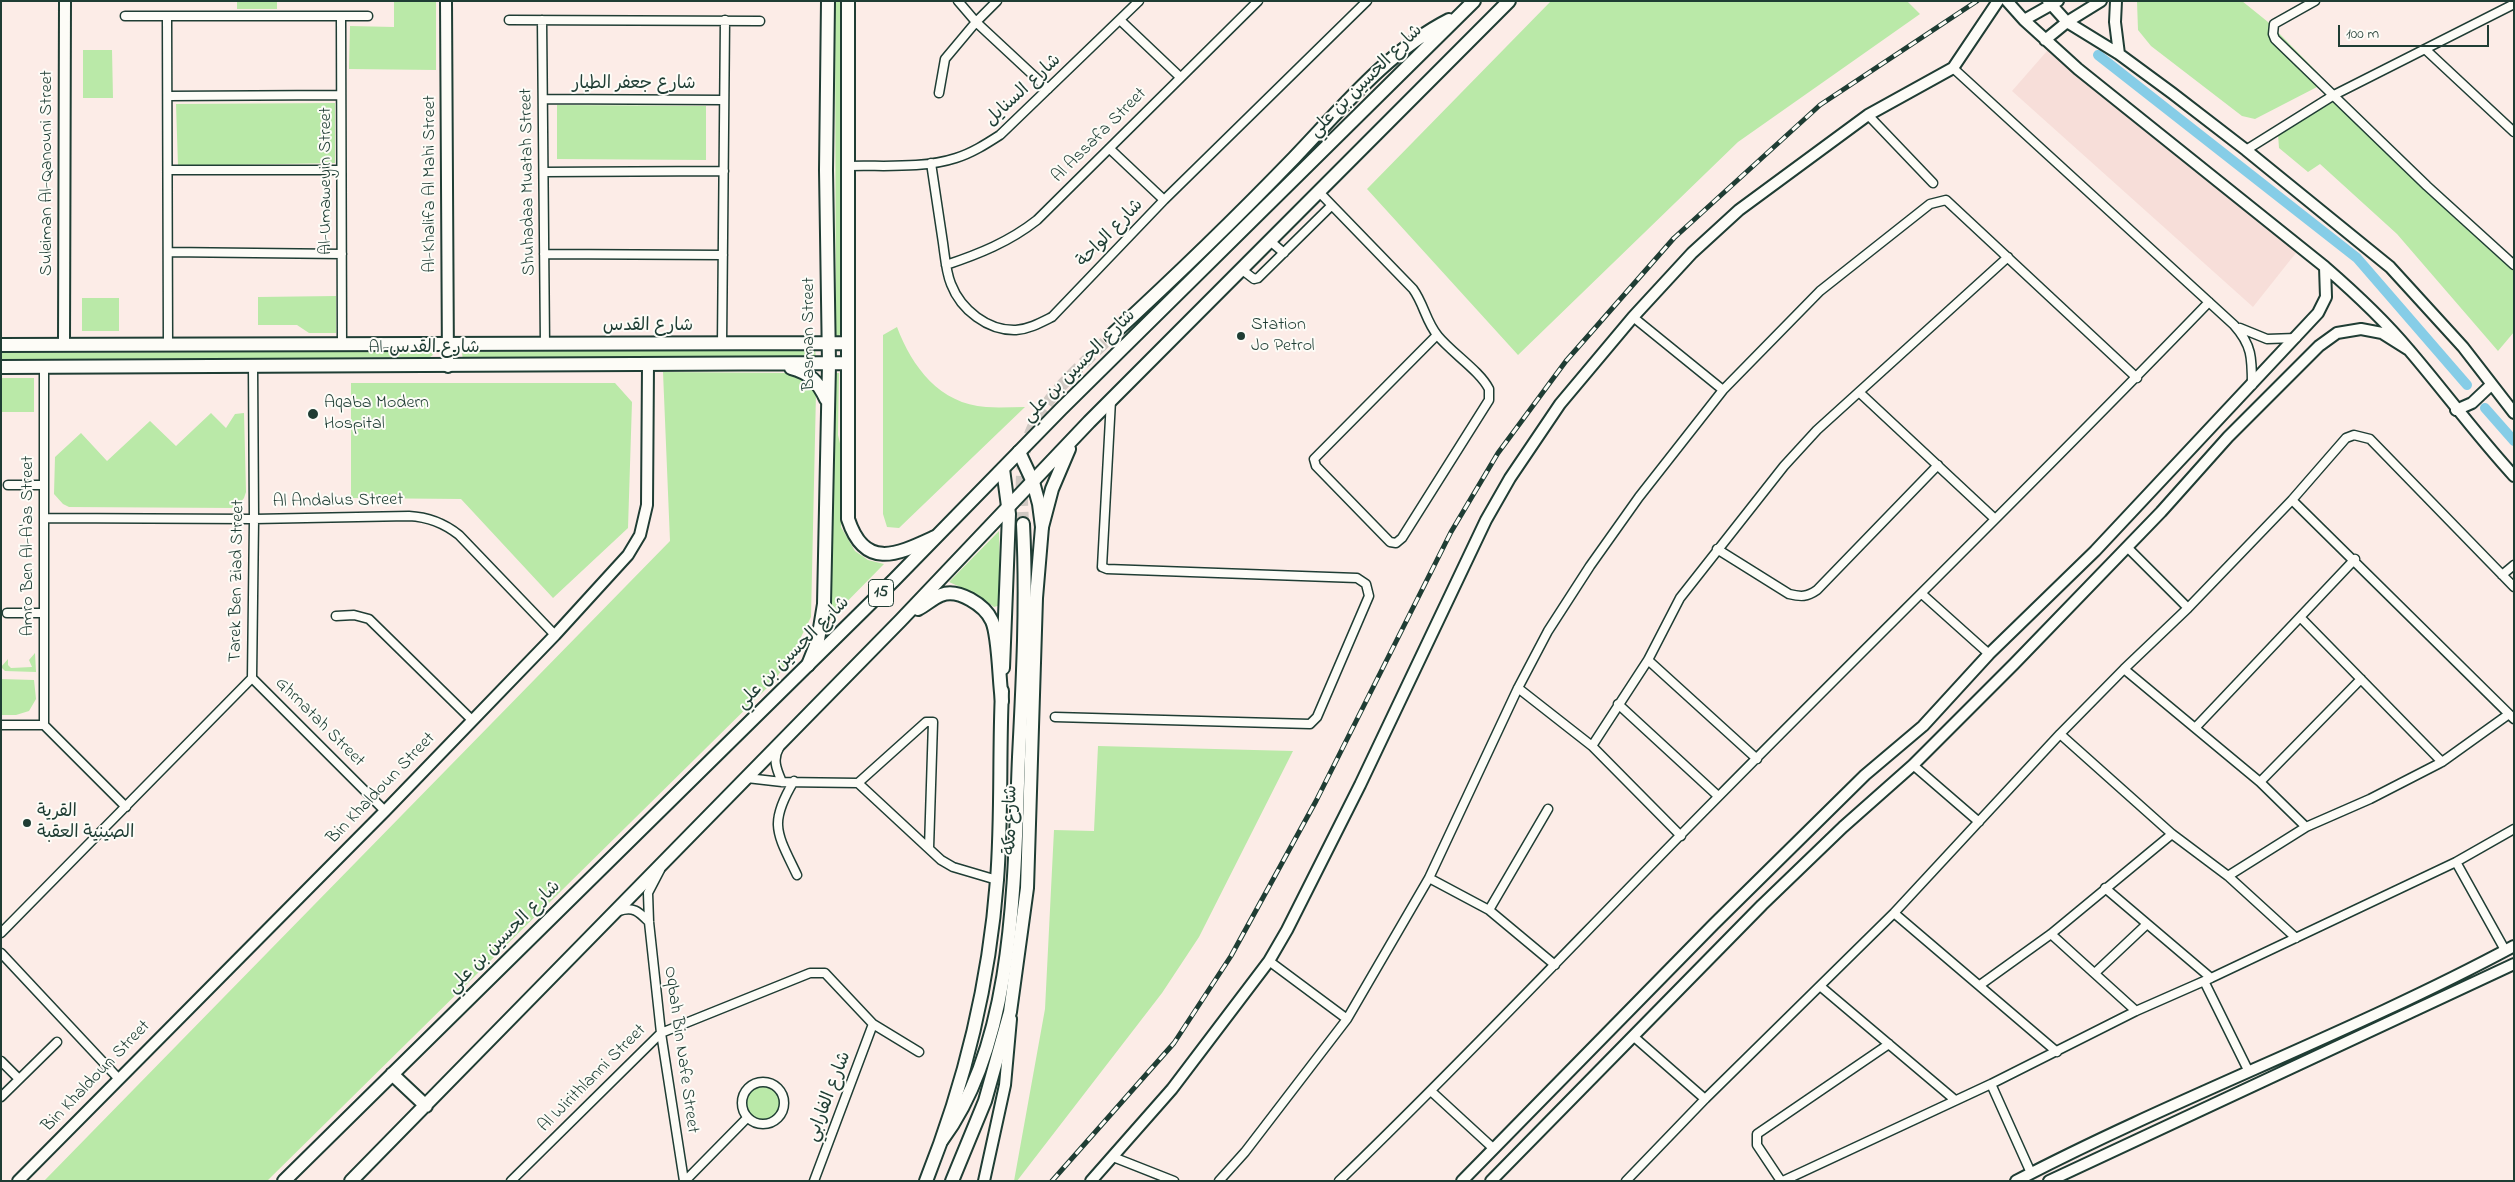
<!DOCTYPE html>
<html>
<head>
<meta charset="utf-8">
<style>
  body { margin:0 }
  #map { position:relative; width:2515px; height:1182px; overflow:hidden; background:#fcece7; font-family:"Indie Flower",sans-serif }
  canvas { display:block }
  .frame { position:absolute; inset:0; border:2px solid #1f3d34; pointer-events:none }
  .scale { position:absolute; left:2338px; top:25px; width:151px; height:22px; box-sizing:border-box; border:2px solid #1f3d34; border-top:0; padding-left:6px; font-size:15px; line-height:18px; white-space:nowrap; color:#1f3d34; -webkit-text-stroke:4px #fdfcf7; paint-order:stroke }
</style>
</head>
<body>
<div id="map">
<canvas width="2515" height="1182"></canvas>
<div class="frame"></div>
<div class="scale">100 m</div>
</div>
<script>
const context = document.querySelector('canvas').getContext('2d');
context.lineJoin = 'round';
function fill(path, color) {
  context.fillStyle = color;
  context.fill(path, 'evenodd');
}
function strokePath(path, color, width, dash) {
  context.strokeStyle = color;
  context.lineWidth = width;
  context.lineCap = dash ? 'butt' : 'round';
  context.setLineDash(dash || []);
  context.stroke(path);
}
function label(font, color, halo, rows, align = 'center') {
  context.font = font + ' "Indie Flower","Playpen Sans Arabic",sans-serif';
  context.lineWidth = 4;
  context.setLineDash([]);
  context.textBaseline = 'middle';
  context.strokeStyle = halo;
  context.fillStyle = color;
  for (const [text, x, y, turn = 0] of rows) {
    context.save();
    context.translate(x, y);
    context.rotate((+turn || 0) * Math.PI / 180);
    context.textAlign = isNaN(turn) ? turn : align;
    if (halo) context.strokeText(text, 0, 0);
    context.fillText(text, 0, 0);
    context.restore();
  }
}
const built = new Path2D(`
  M2054 43 2303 244 2253 307 2012 91Z`);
const green = new Path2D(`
  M237 1H277V9H237Z
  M394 1H436V70L349 69 350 26 394 27Z
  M835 1H840L842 8V329L836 343Z
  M1551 1H1907L1920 14 1738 142 1518 355 1367 189Z
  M2137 1H2242L2268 22 2321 76 2317 87 2255 119 2242 116 2151 46 2138 30Z
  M83 50H112L113 98H83Z
  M2333 102 2514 265V332L2498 351 2397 234 2320 164 2308 172 2279 148 2278 134Z
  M335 103V163L178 166 176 104Z
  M557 105 706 106V160L557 159Z
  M336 296V333H309L297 325H258V297Z
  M82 298H119V331H82Z
  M897 327C912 367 940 404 986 407 999 408 1012 407 1025 407L899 528 887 527 883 514V335Z
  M815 349 816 359 463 362 462 352Z
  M430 351 433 355 430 357 1 361V353Z
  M663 372 788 373 801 380 816 393 811 617 790 659 773 682 267 1181H44L670 541Z
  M834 373H839L838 435 843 456 841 527 855 551 868 560 884 564 829 620Z
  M1 378H34V412H1Z
  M351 383H615L632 402 628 528 553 598 461 499 351 498Z
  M211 413 226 428 235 414 244 413 246 492 244 498 236 508 69 507 63 504 54 494 55 457 81 433 107 461 150 421 176 446Z
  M999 531 1001 605 994 607 978 595 949 582Z
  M35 653 36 672 5 671 1 667 8 659V665L11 668 32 667 29 660Z
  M1 679 34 680 36 699 29 711 16 715H1Z
  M1098 746 1293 751 1199 937 1162 993 1017 1181H1014L1045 1009 1054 830 1094 831Z
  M744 1103a19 19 0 1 1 38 0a19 19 0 1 1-38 0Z`);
const canal = new Path2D(`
  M2098 55 2357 258 2467 385
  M2485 408 2514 441`);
const trunkTunnel = new Path2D(`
  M1023 524C1022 496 1019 466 1028 440 1041 398 1082 366 1111 336`);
const minor = new Path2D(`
  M958 1 976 22 1048 89
  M2315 1 2274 24 2273 34 2275 39 2427 186 2514 265
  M125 16H368
  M167 16 168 344
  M341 16 342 345
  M509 20 760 21
  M542 20 545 345
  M1120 20 1179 76
  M2426 50 2514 132
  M1953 68 2234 325C2252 345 2252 358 2252 385
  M939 93 945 59 976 22 997 1
  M168 96 341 95
  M543 99 724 100
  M1868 115 1933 183
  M1110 149 1164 200
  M2246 150 2334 95 2514 4
  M931 163C935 190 939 217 943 243 945 257 946 272 951 284 961 310 988 331 1016 330 1029 329 1040 323 1052 317L1164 200 1367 1
  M848 166C883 165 922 169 956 158 972 153 986 144 1000 135L1139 1
  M168 170H341
  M544 172 724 171
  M1319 192 1413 289C1424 304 1426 322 1438 336 1452 353 1480 371 1489 389V400L1402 538 1396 543 1390 542 1316 466 1314 459 1437 335
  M1270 241 1284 253
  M168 252 342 254
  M544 254 723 255
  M946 265C979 254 1009 242 1037 220L1258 1
  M1241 269 1254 279 1258 278 1331 206
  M1633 317 1723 390
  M2240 328 2267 339 2296 338
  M722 344 725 20
  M44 367V725
  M1860 393 1995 519
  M8 485H44
  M2292 500 2514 719
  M44 518 254 519 409 516C429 517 444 523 459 535L555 635
  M2127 547 2188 608
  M1717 549 1789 594C1801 597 1807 597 1817 590L1938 465
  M2502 575 2514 565
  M1922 594 1989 654
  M7 613H44
  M336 616 354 615 369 619 472 720
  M2301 618 2442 762
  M1648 660 1757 759
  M2124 669 2260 782 2306 827
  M252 678 385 811
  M1518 688 1592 746 1681 836
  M1618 704 1718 796
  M1055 717 1310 724 1317 717 1369 596 1366 584 1357 578 1107 569 1102 567 1111 400
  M1 725H44
  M44 725 126 807
  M2196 727 2355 559
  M2060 734 2172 834 2228 876 2296 938
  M1592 746 1648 660 1680 598 1784 466 1817 430 2008 257
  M779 748C772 760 777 770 782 782
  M1913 765 1979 822
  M747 778 782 782 858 783 941 860 953 867 997 880
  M794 781C768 824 777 833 797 875
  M2260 782 2361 679
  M858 783 926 722H933L929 848
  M2456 862 2505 950
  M660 870 648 893 649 922 661 1033 684 1181
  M2228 876 2306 827 2370 799 2442 762 2509 714
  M1429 878 1489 910 1555 965
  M2105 888 2211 978
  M1489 910 1548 809
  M619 911C634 906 639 912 649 922
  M1894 913 2057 1052
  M1 933 252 678 254 519 253 366
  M2051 934 2136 1011
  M1 953 118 1078
  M1269 961 1347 1019
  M2096 972 2147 924
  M2204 981 2249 1072
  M1980 985 2051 934 2172 834
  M1820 986 1955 1100
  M1633 1036 1705 1099
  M1 1061 19 1079
  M742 1103a21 21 0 1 1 42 0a21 21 0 1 1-42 0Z
  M1991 1084 2031 1173
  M1432 1092 1494 1149
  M1 1097 57 1042
  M1113 1157 1174 1181
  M511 1181 661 1033 810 973H825L873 1024 919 1052
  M685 1181 747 1118
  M814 1181 873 1024
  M1219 1181 1245 1152 1347 1019 1429 878 1518 688 1548 631 1590 566 1639 497 1723 390 1820 291 1930 204 1946 200 2137 378
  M1339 1181C1469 1056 1592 924 1719 796 1882 631 2048 469 2209 302
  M1626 1181 1705 1099 1894 913 2060 734 2124 669 2188 608 2292 500 2346 438 2354 435 2370 439 2514 587
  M1781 1181 1757 1145V1134L1889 1044
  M1783 1181 1991 1084 2136 1011 2211 978 2456 862 2514 829`);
const tertiary = new Path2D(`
  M446 1 448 367
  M2007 1 2024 20 2078 69 2325 267C2355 293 2384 320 2409 350 2445 392 2477 436 2514 476
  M2048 1 2067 22 2119 54 2172 93 2246 150 2390 267 2463 347 2514 413
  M2116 1 2115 22 2119 54
  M2024 20 2058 1
  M2045 40 2067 22 2101 1
  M64 344 65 1
  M2456 410 2472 403 2491 385
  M18 1181 385 811 555 635 628 555 640 535 647 505 648 365
  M984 1181 1005 1085 1011 1019
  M1091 1181 1172 1089 1269 961 1287 930 1360 785 1486 520 1510 478 1560 404 1633 317 1692 253 1739 210 1868 115 1953 68 1998 1
  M1462 1181 1714 924 1865 775 1923 726 1989 654 2095 551 2318 313 2326 297 2325 267
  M1491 1181 1762 905 1843 827 1913 765 2014 664 2161 512 2228 437 2319 346 2337 333 2361 329 2382 333 2409 350
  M2016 1181C2179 1096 2352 1033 2514 946
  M2049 1181 2514 964`);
const primary = new Path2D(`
  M848 1V519C865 571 898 554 935 537
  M1 345 848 343
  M1 367 847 363
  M791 368C810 373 818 382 826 399
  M1003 469 1009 514 1003 668
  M808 665 818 640 824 604 829 364 826 170 828 1
  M926 1181C965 1083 989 985 997 880 1002 817 999 754 1002 691
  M952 1181 985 1101 1010 1012 1027 888 1036 598 1042 527 1039 504 1033 482 1019 452`);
const trunk = new Path2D(`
  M1111 336C1174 278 1235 219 1294 158 1341 109 1388 51 1449 20
  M1042 527 1052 489 1069 449
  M918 609C926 605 933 598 941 595 958 588 985 605 992 621 999 636 999 682 1002 701
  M392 1074 426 1106
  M942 1140C1016 1040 1014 877 1019 757 1023 680 1027 601 1023 524
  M284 1181 894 580 1061 409 1474 1
  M351 1181 901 620 1089 422 1509 1`);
const rail = new Path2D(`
  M1052 1181 1174 1043 1231 956 1316 801 1451 532 1498 453 1566 361 1674 238 1820 105 1977 1`);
const markers = [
  [1241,336,5,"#1f3d34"],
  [313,414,6,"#1f3d34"],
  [27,823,5,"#1f3d34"]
];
const shields = [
  [881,593,25]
];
const shieldNames = [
  ["15",881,593]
];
const streetNames = [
  ["شارع الحسين بن علي",1367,82,-45],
  ["شارع جعفر الطيار",634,85],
  ["شارع السنايل",1024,91,-43],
  ["Al Assafa Street",1100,136,-45],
  ["Suleiman Al-Qanouni Street",48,173,-90],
  ["Al-Umaweyin Street",327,181,-90],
  ["Shuhadaa Muatah Street",529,182,-91],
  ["Al-Khalifa Al Mahi Street",431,184,-90],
  ["شارع الواحة",1111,234,-46],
  ["شارع القدس",648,327],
  ["Basman Street",810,334,-90],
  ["Al-شارع القدس",424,349],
  ["شارع الحسين بن علي",1080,367,-45],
  ["Al Andalus Street",338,502,-1],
  ["Amro Ben Al-A'as Street",29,546,-90],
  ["Tarek Ben Ziad Street",238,581,-89],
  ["شارع الحسين بن علي",794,654,-45],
  ["Ghrnatah Street",319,723,45],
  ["Bin Khaldoun Street",382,789,-46],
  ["شارع مكة",1012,820,-89],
  ["شارع الحسين بن علي",505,938,-45],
  ["Oqbah Bin Nafe Street",680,1050,82],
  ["Bin Khaldoun Street",97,1077,-46],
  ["Al Wirithlanni Street",593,1079,-45],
  ["شارع الفارابي",830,1097,-69]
];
const poiNames = [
  ["Station",1251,326],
  ["Jo Petrol",1251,347],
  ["Aqaba Modern",324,404],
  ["Hospital",324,425],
  ["القرية",37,813],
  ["الصينية العقبة",37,834]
];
fill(built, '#f7ded9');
fill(green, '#bae9a8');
strokePath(canal, '#86cde7', 10);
strokePath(trunkTunnel, '#d0c9c3', 12, [12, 6]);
strokePath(minor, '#1f3d34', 11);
strokePath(tertiary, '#1f3d34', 14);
strokePath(primary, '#1f3d34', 16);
strokePath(trunk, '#1f3d34', 16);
strokePath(minor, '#fdfcf7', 8);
strokePath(tertiary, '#fdfcf7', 10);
strokePath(primary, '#fdfcf7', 12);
strokePath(trunk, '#fdfcf7', 12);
strokePath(rail, '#1f3d34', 5);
strokePath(rail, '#fdfcf7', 3, [9]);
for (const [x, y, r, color] of markers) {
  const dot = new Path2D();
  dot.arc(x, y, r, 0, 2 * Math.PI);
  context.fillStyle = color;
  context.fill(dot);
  strokePath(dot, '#fdfcf7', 2);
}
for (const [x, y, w] of shields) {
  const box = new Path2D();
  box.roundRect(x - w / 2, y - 13.5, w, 27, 4);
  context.fillStyle = '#fdfcf7';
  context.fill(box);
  strokePath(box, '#1f3d34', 1);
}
label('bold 16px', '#1f3d34', null, shieldNames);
label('18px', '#1f3d34', '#fdfcf7', streetNames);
label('18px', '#1f3d34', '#fdfcf7', poiNames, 'left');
</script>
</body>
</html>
